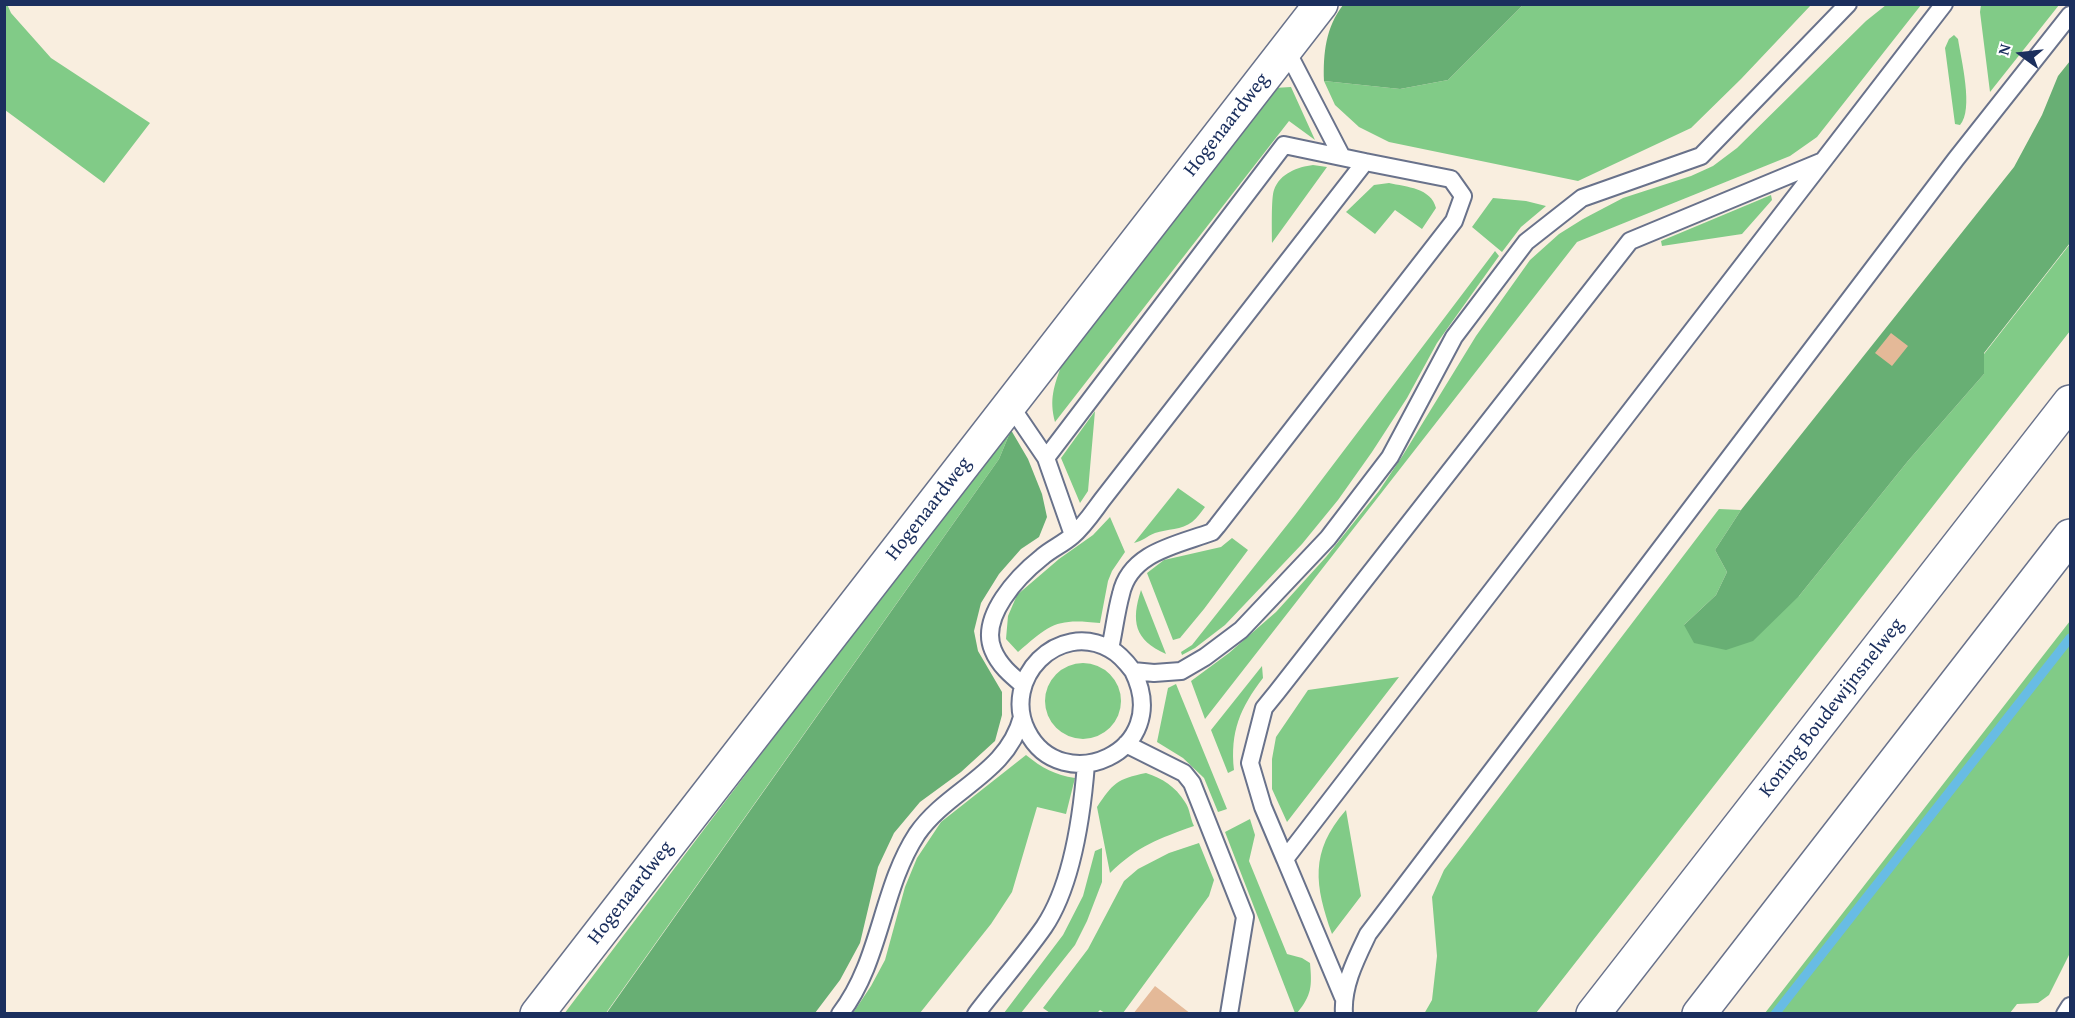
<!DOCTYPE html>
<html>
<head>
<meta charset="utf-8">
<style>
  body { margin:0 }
  #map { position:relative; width:2075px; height:1018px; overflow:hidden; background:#f9eedf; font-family:"Gentium Book Plus",serif }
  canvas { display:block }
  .frame { position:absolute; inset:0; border:6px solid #1b2f5e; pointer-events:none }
  .north { position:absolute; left:1991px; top:24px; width:60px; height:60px; -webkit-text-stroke:4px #fff; paint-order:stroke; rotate:285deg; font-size:16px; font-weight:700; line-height:24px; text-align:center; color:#1b2f5e }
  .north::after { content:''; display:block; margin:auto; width:21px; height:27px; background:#1b2f5e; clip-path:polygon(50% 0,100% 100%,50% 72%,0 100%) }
</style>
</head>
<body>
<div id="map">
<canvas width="2075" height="1018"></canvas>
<div class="frame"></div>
<div class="north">N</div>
</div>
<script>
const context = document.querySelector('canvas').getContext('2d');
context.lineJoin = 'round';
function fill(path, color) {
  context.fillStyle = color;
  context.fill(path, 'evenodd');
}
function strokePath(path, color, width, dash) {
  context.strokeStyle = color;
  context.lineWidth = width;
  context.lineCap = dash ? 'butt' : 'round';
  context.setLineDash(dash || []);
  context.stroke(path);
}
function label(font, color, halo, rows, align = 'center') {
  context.font = font + ' "Gentium Book Plus",serif';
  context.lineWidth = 5;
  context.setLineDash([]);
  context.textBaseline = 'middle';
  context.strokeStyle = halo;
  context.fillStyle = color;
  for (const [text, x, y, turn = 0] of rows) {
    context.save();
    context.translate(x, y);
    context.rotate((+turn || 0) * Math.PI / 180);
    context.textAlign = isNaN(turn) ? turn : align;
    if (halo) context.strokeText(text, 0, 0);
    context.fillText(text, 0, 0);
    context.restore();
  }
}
const green = new Path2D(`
  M7 4 11 13 51 58 150 123 104 183 5 110 4 5Z
  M1523 5H1811L1741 79 1691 128 1578 181 1389 142 1359 127 1335 105 1324 81 1400 89 1448 80Z
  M1886 5H1921L1817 137 1790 156 1577 242 1205 719 1191 681 1229 653 1276 612 1326 557 1379 491 1403 455 1476 336 1530 260 1559 234 1583 219 1623 198 1691 176 1713 166 1737 148 1866 21Z
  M1981 5H2059L1990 92 1980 12Z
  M1954 35 1958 39C1961 59 1974 110 1960 125L1955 124 1945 48 1949 39Z
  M1291 87 1315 140 1289 121 1055 422C1049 399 1054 386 1062 364L1274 88Z
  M1313 165 1327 167 1272 243C1272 232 1271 198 1274 190 1280 173 1298 167 1313 165Z
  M1389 183C1407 187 1431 188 1436 208L1422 229 1395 210 1375 234 1346 212 1374 185Z
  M1771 195 1772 200 1742 234 1662 246 1661 241Z
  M1493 198 1526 201 1546 206 1521 227 1502 252 1472 227Z
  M2070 244V331L1536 1013 1424 1014 1432 1000 1437 956 1432 897 1444 870 1719 509 1741 510 1715 550 1727 572 1716 595 1684 625 1799 596 1908 461 1984 374V354Z
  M1495 251 1499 256 1437 343 1407 398 1372 452 1338 500 1302 544 1225 625 1195 648 1182 655 1181 652 1192 645 1295 515Z
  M1095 411 1088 491 1080 503 1061 458Z
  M1011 430 999 459 606 1013 564 1014 878 600Z
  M1178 488 1205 507C1201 512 1197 518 1192 522 1182 530 1167 529 1155 533 1147 536 1143 541 1134 543Z
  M1110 517 1125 552 1112 571 1108 581 1100 623C1056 618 1050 624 1018 652L1006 639 1008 616 1017 595 1059 559 1093 535Z
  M1232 538 1248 550 1204 609 1180 638 1173 640 1147 573 1164 560 1221 547Z
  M1141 590 1166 654C1134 640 1131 621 1141 590Z
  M2070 621V953L2049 995 2038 1003 2017 1004 2010 1013H1765Z
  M1045 701a38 38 0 1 1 76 0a38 38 0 1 1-76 0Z
  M1262 666 1263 678C1240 708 1230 732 1234 770L1228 773 1211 730Z
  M1399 677 1287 822 1272 789V759L1276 737 1308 690Z
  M1176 684 1227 809 1218 812 1204 778 1183 758 1157 742 1168 688Z
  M1026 755C1042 768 1055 775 1075 778L1066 814 1037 807 1012 892 991 924 920 1013H853L871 986 885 960 905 887 917 858 941 822Z
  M1146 773C1163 779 1175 786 1185 802 1190 809 1190 818 1194 826 1158 839 1139 845 1110 873L1097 807C1113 783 1117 779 1146 773Z
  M1346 810 1361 896 1332 934C1315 886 1309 852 1346 810Z
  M1250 819 1255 835 1249 861 1287 954 1302 958 1310 963C1312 986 1312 995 1297 1013H1295L1225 832Z
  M1199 843 1214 880 1209 896 1123 1013H1105L1100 1010 1097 1013H1050L1043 1008 1088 949 1124 881 1138 869 1169 853Z
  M1102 848V882L1087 921 1075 945 1021 1013H1004L1063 935 1083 896 1095 851Z`);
const forest = new Path2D(`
  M1343 5V4L1523 5 1448 80 1400 89 1324 81C1323 53 1326 27 1343 5Z
  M2070 61V243L1984 353V374L1908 461 1799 596 1753 641 1726 650 1694 643 1684 625 1716 595 1727 572 1715 550 1741 510 2014 167 2042 115 2058 76Z
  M1011 430 1028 459 1042 494 1047 517 1039 537 1021 549 999 574 981 603 974 631 978 651 1002 692V715L995 741 961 772 920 802 894 833 878 867 860 943 840 980 815 1013 606 1014 999 459Z`);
const stream = new Path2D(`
  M1775 1014 2070 638`);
const building = new Path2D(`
  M1891 333 1908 346 1892 366 1875 353Z
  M1155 986 1191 1014H1133Z`);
const service = new Path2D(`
  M1286 49 1342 157
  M1010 405 1046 458
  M1073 535 1046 458 1284 145 1365 162
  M1133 671C1174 753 1061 799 1027 731 1001 679 1058 620 1110 649 1120 654 1127 663 1133 671L1154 673 1181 671 1205 657 1241 630 1328 538 1390 457 1454 337 1526 242 1582 198 1701 156 1848 4
  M1023 685C1011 675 999 665 993 650 979 617 1018 576 1042 557 1051 549 1063 544 1072 536 1084 526 1093 512 1102 500L1365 162 1451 179 1463 196 1454 221 1217 526 1212 532C1177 545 1130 552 1121 594 1116 612 1114 631 1110 649
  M1126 744 1184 773 1192 783 1245 917 1229 1014
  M1285 859 1263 807 1250 763 1264 708 1277 692 1630 241 1823 161
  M1343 997 1285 859 1944 4
  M840 1014C881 961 881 889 917 834 948 789 1007 774 1022 717
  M976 1014C998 985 1023 957 1044 927 1073 884 1082 815 1086 764
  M1344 1014C1342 986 1356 959 1368 934L1956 159 2070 15
  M2065 1014 2070 1006`);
const minor = new Path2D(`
  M537 1014 1321 4`);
const motorway = new Path2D(`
  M1593 1014 2070 402
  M1699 1014 2070 536`);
const streetNames = [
  ["Hogenaardweg",1227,125,-52],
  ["Hogenaardweg",929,509,-52],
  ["Koning Boudewijnsnelweg",1832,708,-52],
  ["Hogenaardweg",631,893,-52]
];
fill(green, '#81cb87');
fill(forest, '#68af74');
strokePath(stream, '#68bce4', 9);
fill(building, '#e4b998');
strokePath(service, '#69728b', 20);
strokePath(minor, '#69728b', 36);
strokePath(motorway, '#69728b', 36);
strokePath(service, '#fff', 16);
strokePath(minor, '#fff', 33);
strokePath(motorway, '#fff', 33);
label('20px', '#1b2f5e', '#fff', streetNames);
</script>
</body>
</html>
